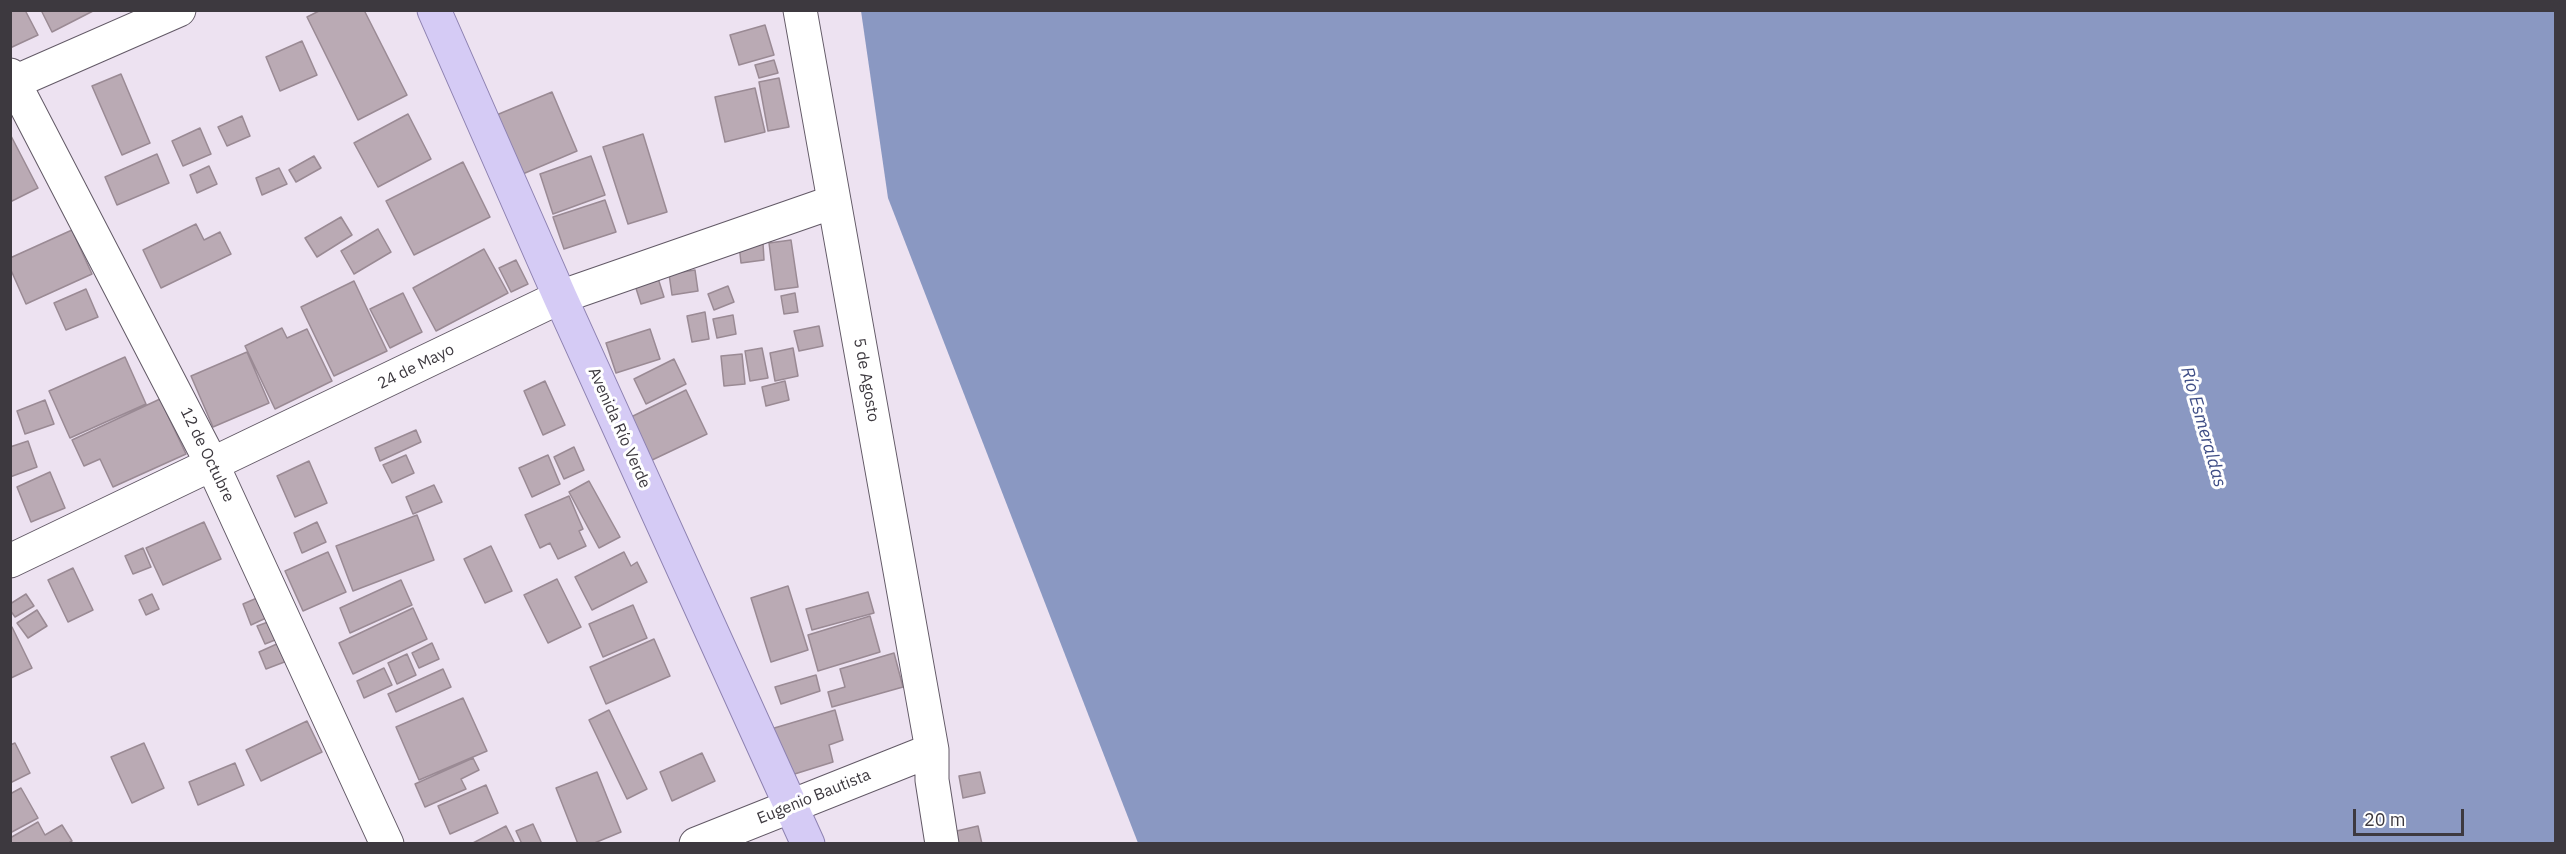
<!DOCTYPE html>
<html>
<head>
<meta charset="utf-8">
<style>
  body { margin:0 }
  #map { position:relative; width:2566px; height:854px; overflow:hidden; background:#ede2f1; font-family:"IBM Plex Sans",sans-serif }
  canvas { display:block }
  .frame { position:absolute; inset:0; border:12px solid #3d393f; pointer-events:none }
  .scale { position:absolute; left:2353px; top:809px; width:111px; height:27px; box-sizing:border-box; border:3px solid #3d393f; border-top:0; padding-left:8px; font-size:18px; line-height:21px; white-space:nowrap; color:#3d393f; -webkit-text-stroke:4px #fff; paint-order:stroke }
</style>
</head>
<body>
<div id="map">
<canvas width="2566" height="854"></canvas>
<div class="frame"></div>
<div class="scale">20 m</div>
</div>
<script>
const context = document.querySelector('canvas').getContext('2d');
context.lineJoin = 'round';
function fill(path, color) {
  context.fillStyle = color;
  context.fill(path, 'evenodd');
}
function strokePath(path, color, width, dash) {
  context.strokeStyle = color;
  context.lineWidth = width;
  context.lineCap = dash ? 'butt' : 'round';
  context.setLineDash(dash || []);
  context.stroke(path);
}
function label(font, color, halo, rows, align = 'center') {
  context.font = font + ' "IBM Plex Sans",sans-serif';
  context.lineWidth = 6;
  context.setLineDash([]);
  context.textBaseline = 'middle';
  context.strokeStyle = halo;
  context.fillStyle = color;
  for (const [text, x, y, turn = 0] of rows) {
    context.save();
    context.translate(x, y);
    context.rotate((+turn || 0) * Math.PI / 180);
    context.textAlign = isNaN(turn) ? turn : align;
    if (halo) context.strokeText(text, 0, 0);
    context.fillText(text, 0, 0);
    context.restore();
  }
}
const water = new Path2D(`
  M861 11H2555V843H1138L888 198Z`);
const building = new Path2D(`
  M10 10H25L38 35 10 48Z
  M41 10H92L93 11 52 32Z
  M321 10H364L407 95 358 120 307 17Z
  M765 25 774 55 739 65 730 35Z
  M302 41 317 75 280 91 266 57Z
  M774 60 778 73 759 78 755 65Z
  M121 74 150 143 122 155 92 86Z
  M779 78 789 127 768 131 759 82Z
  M755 88 765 132 725 142 715 97Z
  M552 92 577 151 518 176 494 116Z
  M408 114 431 159 378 187 354 143Z
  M242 116 250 136 227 146 218 127Z
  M200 128 211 154 183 166 172 141Z
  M10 134 38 188 10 202Z
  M643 134 667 212 628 224 603 147Z
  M157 154 169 183 117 205 105 177Z
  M314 156 321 168 296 182 289 170Z
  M591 156 605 195 553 214 540 174Z
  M463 162 490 217 414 255 386 201Z
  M209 166 217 184 197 193 190 175Z
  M279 168 287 184 262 195 256 178Z
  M605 200 616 232 564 249 553 217Z
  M341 217 352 235 317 257 305 238Z
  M196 224 204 240 220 232 231 254 161 288 143 250Z
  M378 229 391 252 354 274 341 251Z
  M72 230 92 274 26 304 10 268V258Z
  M791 240 798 287 775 290 769 243Z
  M763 243 764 260 741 263 739 245Z
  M484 249 508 293 436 331 413 288Z
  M516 260 528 284 511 292 499 268Z
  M695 270 698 291 672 295 669 274Z
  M657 275 664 297 641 304 634 282Z
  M354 281 387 351 334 376 301 307Z
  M728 286 734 302 714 310 708 294Z
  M86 289 98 317 66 330 54 303Z
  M403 293 422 332 390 348 370 309Z
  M795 293 798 312 784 314 781 296Z
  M705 312 709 339 692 342 687 316Z
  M733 315 736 334 717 338 713 319Z
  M819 326 823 346 799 351 794 331Z
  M282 328 287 338 307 329 332 381 275 409 245 346Z
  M650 329 660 359 616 373 606 343Z
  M762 348 768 378 750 381 745 351Z
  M793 348 798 376 775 381 770 353Z
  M247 352 269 403 213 427 191 376Z
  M742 354 745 384 724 386 721 356Z
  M125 357 146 404 70 438 49 391Z
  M674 359 686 384 646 404 634 379Z
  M545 381 565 425 543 435 524 391Z
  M785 381 789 400 766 406 762 387Z
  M686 390 707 434 650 461 629 418Z
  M160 399 186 454 113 487 100 459 84 466 72 440Z
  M45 400 54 424 25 434 17 411Z
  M416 430 421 442 380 461 375 448Z
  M28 441 37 467 10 477V447Z
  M574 447 584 470 564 479 554 457Z
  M406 455 414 473 392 483 383 465Z
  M548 455 560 484 532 497 519 468Z
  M309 461 327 503 295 517 277 476Z
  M50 472 65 508 31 522 17 487Z
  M589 481 620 537 599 548 569 492Z
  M434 485 442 502 413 514 406 497Z
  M569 496 583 529 579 531 586 546 558 559 550 543 540 548 525 515Z
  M417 515 434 560 353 591 336 546Z
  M204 522 221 559 163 585 146 548Z
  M317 522 326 542 302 553 294 533Z
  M491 546 512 591 485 603 464 559Z
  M143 548 151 567 133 574 125 556Z
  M328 552 346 592 303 611 285 571Z
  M624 552 631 566 637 562 647 582 592 610 575 577Z
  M73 568 93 610 68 622 48 580Z
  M557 579 581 627 548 643 524 595Z
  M401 580 412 605 350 633 340 608Z
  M788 586 808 650 771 662 751 598Z
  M868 592 874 613 812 630 806 609Z
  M26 594 34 606 15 617 10 610V604Z
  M152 594 159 609 146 615 139 600Z
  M257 598 266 618 251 625 243 604Z
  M633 605 647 638 603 657 589 624Z
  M413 608 427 639 353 674 339 643Z
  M37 610 47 626 28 638 17 623Z
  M870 616 880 652 818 671 808 635Z
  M268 622 275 640 265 644 257 626Z
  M12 627 32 668 11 678 10 628Z
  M654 639 670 676 606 704 590 667Z
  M279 643 287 661 266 669 259 652Z
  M432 643 439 659 419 668 412 653Z
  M894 653 903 687 832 707 828 692 845 687 840 669Z
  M407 654 416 675 397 684 388 663Z
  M384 668 392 685 364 698 357 681Z
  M443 669 451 687 396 712 388 694Z
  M816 675 820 691 781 704 775 687Z
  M463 698 487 751 419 780 396 727Z
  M609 710 647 789 627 799 589 720Z
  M835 710 843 740 829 745 833 762 785 777 771 729Z
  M307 721 322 752 261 781 246 750Z
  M15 743 30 773 10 783V745Z
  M144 743 164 788 132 803 111 757Z
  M702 753 715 781 672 801 660 772Z
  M473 758 479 770 461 779 466 789 425 807 415 784Z
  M235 763 244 785 198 805 189 782Z
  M597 772 621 832 592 844H578L556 788Z
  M980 772 985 793 963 798 959 776Z
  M486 785 498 813 450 834 438 806Z
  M21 788 38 818 10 833V794Z
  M38 822 45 835 62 825 72 841 67 844H10V838Z
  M533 824 542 844H522L516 831Z
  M506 826 515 844H471Z
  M978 826 982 844H950L948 833Z`);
const minor = new Path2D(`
  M800 10 932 750V780L942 844
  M10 75 213 466 387 844
  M10 84 179 10
  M10 561 560 297 833 202
  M696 844 932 750`);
const major = new Path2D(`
  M434 10 560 297 808 844`);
const streetNames = [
  ["24 de Mayo",416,367,-26],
  ["5 de Agosto",866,380,80],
  ["Avenida Río Verde",619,428,66],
  ["12 de Octubre",207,455,64],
  ["Eugenio Bautista",814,797,-22]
];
const waterNames = [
  ["Río Esmeraldas",2203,427,74]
];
fill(water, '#8a98c2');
fill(building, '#baaab4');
strokePath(building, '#9a8a94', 1.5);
strokePath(minor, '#625966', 35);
strokePath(major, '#8e82b1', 35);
strokePath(minor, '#fff', 33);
strokePath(major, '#d5cbf5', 33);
label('16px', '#3d393f', '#fff', streetNames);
label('italic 18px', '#404f87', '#fff', waterNames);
</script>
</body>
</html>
